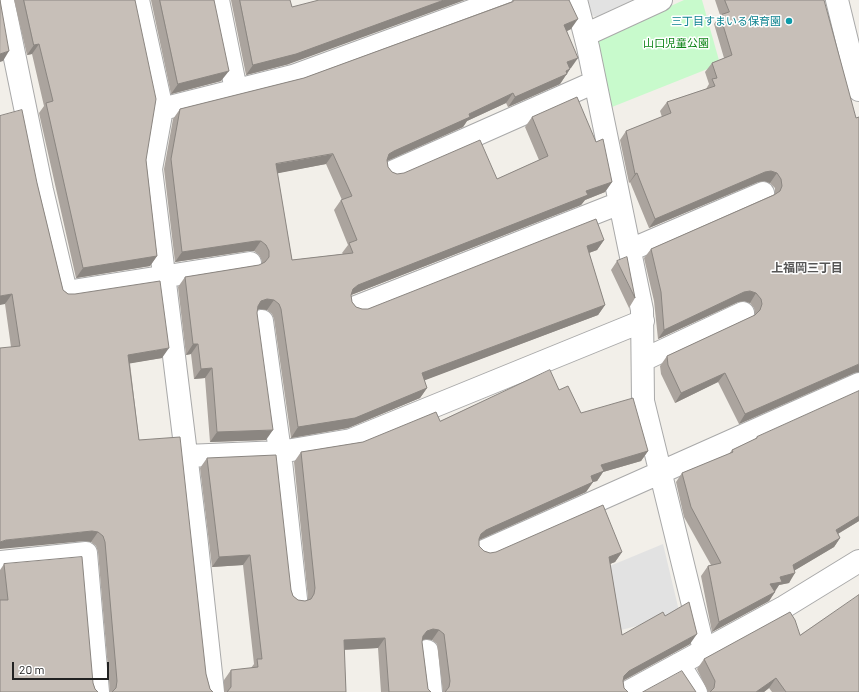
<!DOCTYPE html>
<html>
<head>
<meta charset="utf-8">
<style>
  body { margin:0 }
  #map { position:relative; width:859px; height:692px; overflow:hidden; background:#f2efe9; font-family:Barlow,sans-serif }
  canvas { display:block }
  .scale { position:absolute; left:12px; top:662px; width:97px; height:18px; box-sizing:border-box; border:2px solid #222; border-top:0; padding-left:5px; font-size:12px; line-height:14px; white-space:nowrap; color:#222; -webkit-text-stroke:3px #fff; paint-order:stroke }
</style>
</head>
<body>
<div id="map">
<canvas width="859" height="692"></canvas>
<div class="scale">20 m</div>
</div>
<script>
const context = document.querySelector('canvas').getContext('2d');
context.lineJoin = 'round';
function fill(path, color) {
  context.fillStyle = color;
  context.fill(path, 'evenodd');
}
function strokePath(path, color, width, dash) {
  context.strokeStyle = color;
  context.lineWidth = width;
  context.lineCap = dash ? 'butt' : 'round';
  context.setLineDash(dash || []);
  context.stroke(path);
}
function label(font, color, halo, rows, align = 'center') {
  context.font = font + ' Barlow,"Noto Sans JP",sans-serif';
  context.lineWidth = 3;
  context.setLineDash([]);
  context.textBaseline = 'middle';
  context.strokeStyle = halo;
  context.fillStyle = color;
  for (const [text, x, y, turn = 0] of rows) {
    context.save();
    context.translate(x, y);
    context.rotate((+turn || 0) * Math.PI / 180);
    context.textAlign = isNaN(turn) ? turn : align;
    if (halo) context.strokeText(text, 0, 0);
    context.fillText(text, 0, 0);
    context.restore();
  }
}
const park = new Path2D(`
  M684 0H702L720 64 612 107 598 41 600 38Z`);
const parking = new Path2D(`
  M588 0H633L596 17 592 15Z
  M663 544 680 615 617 631 605 568Z`);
const minor = new Path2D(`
  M3 0 42 190 66 292 250 263
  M138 0 162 109 151 169 196 535 213 692
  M218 0 236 90
  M576 0 588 47 642 310 643 401 704 650
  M837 0 859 90
  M585 35 661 0
  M162 109 293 76 501 0
  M392 172 595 82
  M630 250 763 193
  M356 307 620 203
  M262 321 280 452 296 599
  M643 360 743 313
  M186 456 280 452 351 440 643 321
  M484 551 859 384
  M0 562 86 553 98 692
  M427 651 431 692
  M679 664 696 692
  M628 692 784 607 859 561`);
const wall = new Path2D(`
  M14 0H135L146 160 157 256 150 266 76 278 39 113 44 106 32 54 27 55Z
  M151 0H214L221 81 171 94Z
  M231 0H290L289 64 246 75Z
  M513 0H569L571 29 567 31 571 68H570V69L560 84 508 107 506 103 467 121 463 127 387 161 388 167 392 172 397 174 497 179 539 160 525 127 532 117 612 182 605 192 585 200 581 205 351 295V296L352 302 356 307 362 309H368L604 240 597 250 589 253 605 305 598 315 424 380 427 388 420 398 348 428 291 438 274 319 272 314 267 310 260 309 257 310V313L266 440 210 442 205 378 194 379 191 354 186 355 178 287 185 277 259 265 262 264V261L259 255 254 251H248L175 262 164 169 173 119 180 109 304 78 513 1ZM326 164 342 200H341L334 210 348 245 342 253 343 254 292 260 277 173Z
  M715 0H824L854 373 739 424 718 382 675 403 661 374 660 366 667 356 755 315V314L754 308 750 303 744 301 738 302 658 339 654 301 644 258 651 249 775 194V188L770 183 764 181 758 182 649 228 630 182 629 183 620 140 626 131 662 117 660 111 667 102 706 89 709 84 705 72 712 63 724 58 714 24 720 15Z
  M37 183 63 290 162 358 130 363 139 440 206 674 210 689 213 692H110L98 552 96 546 91 542 85 541 11 347 5 304Z
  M617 261 635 298 629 308 611 270Z
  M559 390 581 413 648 451 641 461 603 472 597 481 593 482 586 492 479 540V546L484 551 490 553 622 552 615 562 610 564 622 635 665 616 690 644 623 681 624 688 628 692H443L437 644 432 640 426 639 422 640V642L428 689 431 692H381L378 648 344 650 346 692H224V680L231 670 251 668 254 664 243 565 212 567 200 468 207 458 291 590 293 596 298 600 305 601 308 600V598L294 462 301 452 363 442 440 421Z
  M859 391V521L838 534 840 538 834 547 795 570 789 583 779 585 769 601 712 632 701 576 708 566 711 565 684 517 676 482 682 473 729 454 732 450 755 439 757 437Z
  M4 564 93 683 95 689 0 692V570Z
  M800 635 859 692H772L769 688 764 692H708L697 669 704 659Z`);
const shadedWall = new Path2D(`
  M444 0H465L289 64 246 75 253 65Z
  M578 19 571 29 557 36 564 25Z
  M39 44 32 54 27 55 34 45Z
  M9 51 3 61 0 62V54Z
  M578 58 571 68 560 72 567 62Z
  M570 69 560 84 508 107 515 97Z
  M229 71 221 81 171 94 178 84Z
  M513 93 506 103 467 121 463 127 387 161 382 164 389 154 394 151 469 114Z
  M333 154 326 164 269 175 276 164Z
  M771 171 777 173 770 183 764 181 758 182 649 228 655 219 765 172Z
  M637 173 630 182 629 183 635 174Z
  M612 182 605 192 585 200 581 205 351 295 346 300 353 289 358 285 586 191Z
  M604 240 597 250 580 256 587 246Z
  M256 241H261L254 251H248L175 262 182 252Z
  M157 256 150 266 76 278 83 268Z
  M750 291 756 293 750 303 744 301 738 302 658 339 664 330 744 292Z
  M12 294 5 304 0 305V296Z
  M267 299 274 300 267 310 260 309 254 311 261 301Z
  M605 305 598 315 415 384 422 373Z
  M193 344H198L191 354 186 355Z
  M169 348 162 358 121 365 128 355Z
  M859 364V372L854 373 739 424 745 414Z
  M212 368 205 378 194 379 201 369Z
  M725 373 718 382 675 403 681 393Z
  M427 388 420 398 348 428 291 438 298 427Z
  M273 430 266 440 210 442 217 432Z
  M648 451 641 461 603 472 597 481 593 482 586 492 479 540 474 544 481 534 486 530 591 476 601 465Z
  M859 516V521L829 539 836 530Z
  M92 531 98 532 91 542 85 541 0 549V542L6 540Z
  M840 538 834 547 787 575 793 565Z
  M622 552 615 562 602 567 609 557Z
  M250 555 243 565 212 567 219 557Z
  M795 573 789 583 779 585 775 591 764 594 770 584 780 577Z
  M775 592 769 601 712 632 719 622Z
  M433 629 439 630 432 640 426 639 420 641 423 636 427 631Z
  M697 634 690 644 622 681 624 676 629 671Z
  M385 638 378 648 337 650 344 640Z
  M776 678 769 688 764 692H756Z`);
const building = new Path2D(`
  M0 0 9 51 0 54Z
  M24 0H135L156 99 146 160 157 256 83 268 46 103 53 101 39 44 34 45Z
  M160 0H214L229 71 178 84Z
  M240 0H290L292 7 319 0H444L296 54 253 65Z
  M515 0H569L578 19 564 25 578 58 567 62 570 69 566 71 567 74 515 97 513 93 469 114 470 117 394 151 389 154 387 160 388 167 392 172 397 174 404 173 480 140 497 179 548 156 532 117 577 97 596 142 603 139 612 182 586 191 588 195 358 285 353 289 351 295 352 302 356 307 362 309H368L596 219 604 240 587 246 605 305 422 373 427 388 355 418 298 427 281 309 279 304 274 300 267 299 261 301 258 306 257 313 273 430 217 432 212 368 201 369 198 344H193L185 277 259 265 265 262 269 257V251L266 245 261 241H256L182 252 171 159 180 109 304 78 512 2ZM333 154 352 196 341 200 357 240 349 243 353 253 292 260 276 164Z
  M725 0H824L856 118 859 117V364L745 414 725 373 681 393 668 365 667 356 755 315 760 310 762 304 761 299 756 293 750 291 744 292 664 330 661 292 651 249 774 195 780 191 782 186 781 179 777 173 771 171 765 172 655 219 637 173 635 174 626 131 671 113 667 102 715 86 712 79 717 78 712 63 732 55 720 15 729 12Z
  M22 110 37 183 63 290 68 294H75L160 281 169 348 128 355 139 440 180 437 206 674 210 689 213 692H112L116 688 117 681 105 542 103 536 98 532 92 531 6 540 0 542V348L20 346 12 294 0 296V116Z
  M627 257 635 298 617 261Z
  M550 370 559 390 568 386 581 413 633 398 648 451 601 465 604 471 591 476 593 482 486 530 481 534 479 539V546L484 551 490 553 496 552 603 505 622 552 609 557 622 635 663 612 665 616 689 602 697 634 629 671 624 676 623 681 624 688 628 692H445L449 687 450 681 444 634 439 630 433 629 427 631 423 636 422 642 428 689 431 692H389L385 638 344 640 346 692H227L231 687V670L258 667 257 659H262L250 555 219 557 207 458 276 455 291 590 293 596 298 600 305 601 311 599 314 594 315 588 301 452 363 442 436 412 440 421Z
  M859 391V516L836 530 840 538 793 565 795 573 780 577 782 582 770 584 775 592 719 622 708 566 721 563 691 507 682 473 733 452 732 450 757 438V437Z
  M82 557 93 683 95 689 98 692H0V600H8L4 564Z
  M859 595V692H786L776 678 756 692H710L714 688 715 681 704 659 790 612 795 620 800 635Z
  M682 671 696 692H643Z`);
const markers = [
  [789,21,4,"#0f9aa8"]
];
const cultureNames = [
  ["三丁目すまいる保育園",781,21]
];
const parkNames = [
  ["山口児童公園",676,43]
];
const neighbourhoodNames = [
  ["上福岡三丁目",807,268]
];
fill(park, '#c8facc');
fill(parking, '#e2e2e2');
strokePath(minor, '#a9a9a9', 24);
strokePath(minor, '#fff', 22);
fill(wall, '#aba49e');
fill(shadedWall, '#8b8681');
fill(building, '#c7bfb8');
strokePath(building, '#8b8681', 1);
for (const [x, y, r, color] of markers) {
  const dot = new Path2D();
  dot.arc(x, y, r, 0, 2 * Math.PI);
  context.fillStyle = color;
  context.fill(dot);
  strokePath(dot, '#fff', 1.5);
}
label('11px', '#0d838f', '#fff', cultureNames, 'right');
label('11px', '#0c8416', '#fff', parkNames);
label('bold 12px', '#555', '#fff', neighbourhoodNames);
</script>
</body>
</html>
